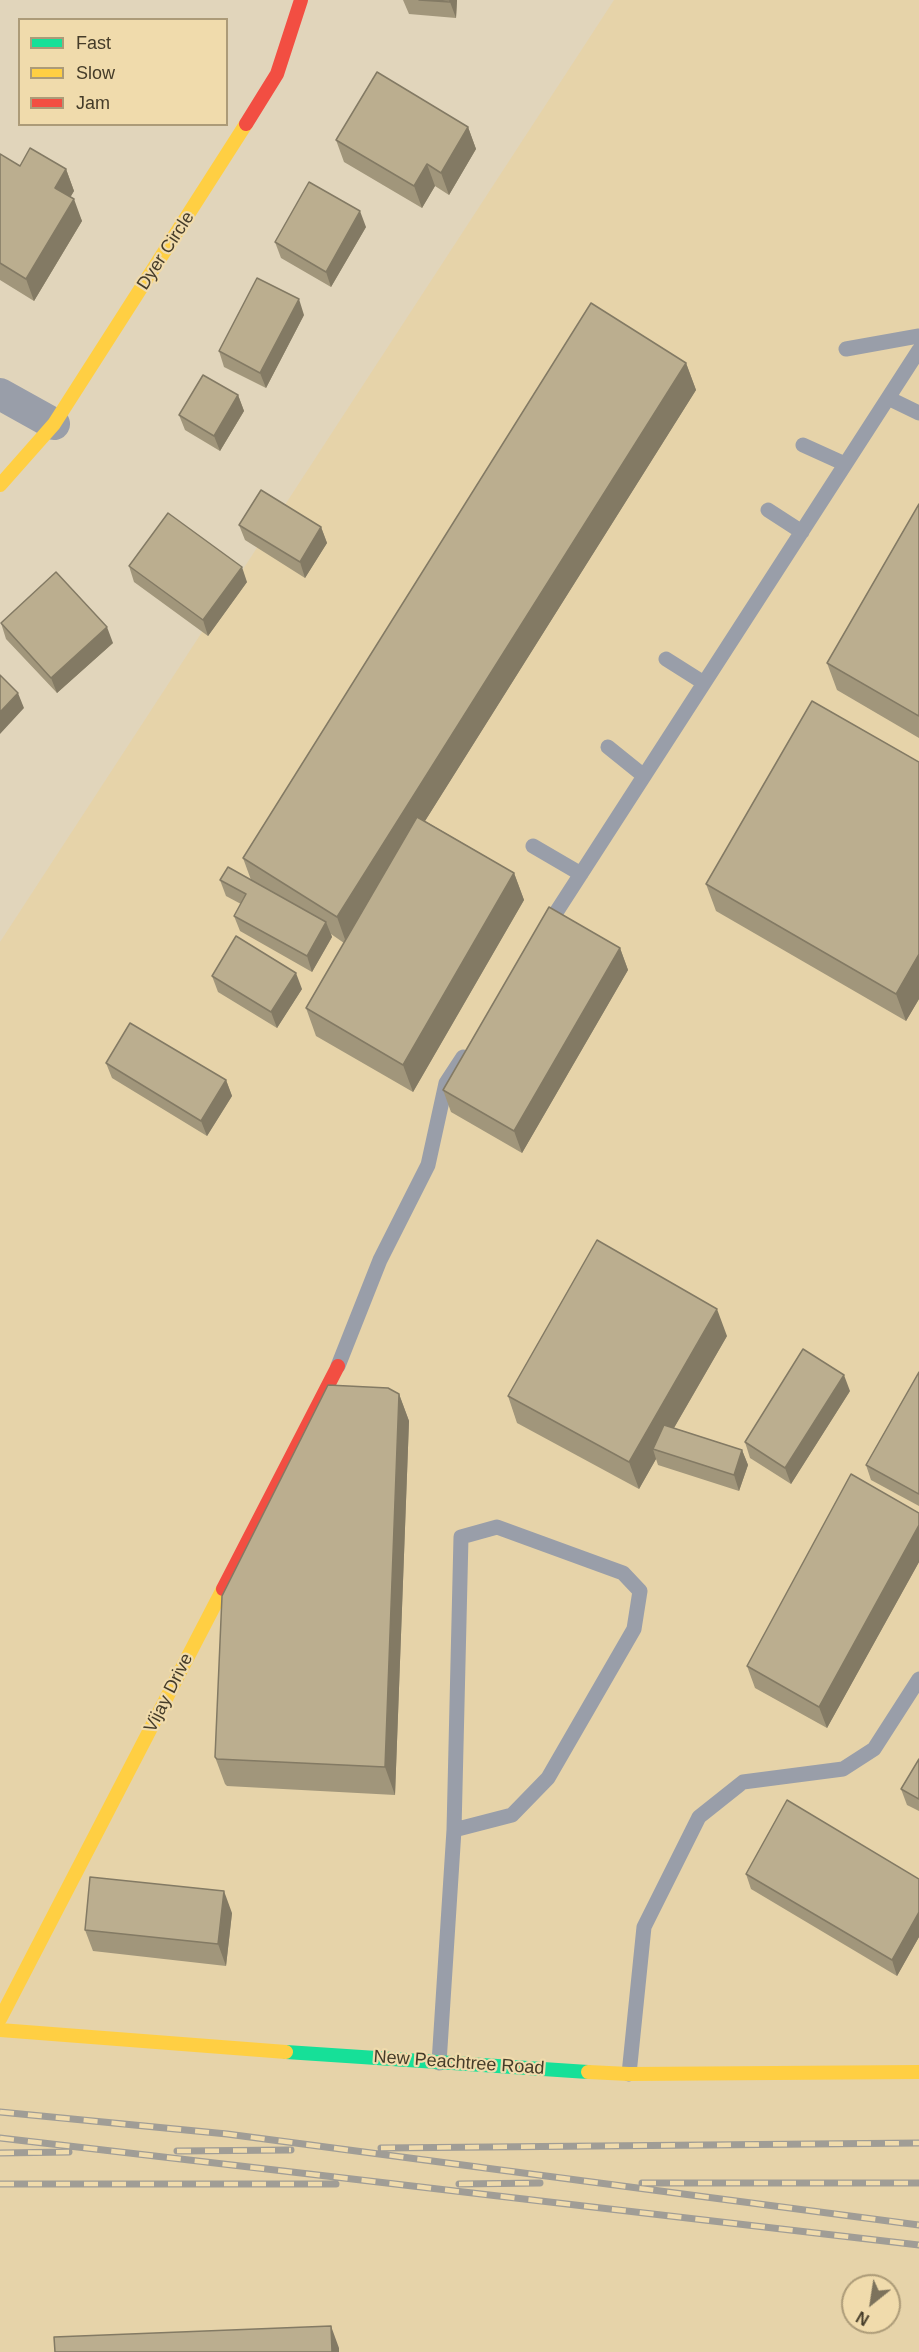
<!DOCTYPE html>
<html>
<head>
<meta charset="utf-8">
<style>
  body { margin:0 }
  #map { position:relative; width:919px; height:2352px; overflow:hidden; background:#e1d5bb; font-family:Helvetica,sans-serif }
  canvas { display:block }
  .legend { position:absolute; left:18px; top:18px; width:210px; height:108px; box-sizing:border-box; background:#f0dbac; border:2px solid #ac9b78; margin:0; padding:8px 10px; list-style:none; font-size:18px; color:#453c29 }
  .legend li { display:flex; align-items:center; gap:12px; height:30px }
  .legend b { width:30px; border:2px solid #ac9b78 }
  .north { position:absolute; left:841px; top:2274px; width:60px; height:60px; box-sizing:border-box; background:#f0dbac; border:2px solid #ac9b78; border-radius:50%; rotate:210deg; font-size:16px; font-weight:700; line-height:24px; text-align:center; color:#453c29 }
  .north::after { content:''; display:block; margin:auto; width:21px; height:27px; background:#7c725c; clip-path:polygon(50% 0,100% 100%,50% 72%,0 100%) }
</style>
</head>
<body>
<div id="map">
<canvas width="919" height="2352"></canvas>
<ul class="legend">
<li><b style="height:8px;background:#16e098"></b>Fast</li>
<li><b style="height:8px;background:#ffcf43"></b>Slow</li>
<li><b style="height:8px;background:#f24e42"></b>Jam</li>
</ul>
<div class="north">N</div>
</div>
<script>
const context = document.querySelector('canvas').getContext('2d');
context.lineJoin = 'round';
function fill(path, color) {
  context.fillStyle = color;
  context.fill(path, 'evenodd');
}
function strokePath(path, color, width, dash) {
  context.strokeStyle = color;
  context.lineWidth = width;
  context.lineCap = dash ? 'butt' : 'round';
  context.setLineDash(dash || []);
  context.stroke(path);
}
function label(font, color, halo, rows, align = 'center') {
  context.font = font + ' Helvetica,sans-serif';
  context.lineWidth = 4.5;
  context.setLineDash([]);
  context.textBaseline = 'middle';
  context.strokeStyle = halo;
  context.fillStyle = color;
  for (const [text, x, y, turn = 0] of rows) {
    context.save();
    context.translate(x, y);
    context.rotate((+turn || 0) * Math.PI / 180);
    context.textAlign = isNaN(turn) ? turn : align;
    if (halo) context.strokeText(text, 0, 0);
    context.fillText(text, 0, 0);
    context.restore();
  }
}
const built = new Path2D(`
  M614 0H919V2352H0V942ZM853 2286H889V2322H853Z`);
const lane = new Path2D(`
  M846 349 919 336
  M888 398 919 413
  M803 445 845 464
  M768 510 802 532
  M666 659 704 683
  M608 747 644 776
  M533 846 581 874
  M546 928 919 350
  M338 1366 380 1260 428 1165 446 1083 463 1057
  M439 2063 454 1830 461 1537 497 1527 623 1573 640 1591 634 1629 548 1778 512 1815 454 1830
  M629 2074 644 1927 699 1817 743 1782 843 1769 874 1749 919 1679`);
const street = new Path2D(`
  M0 394 54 424`);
const fast = new Path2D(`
  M286 2052 588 2072`);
const slow = new Path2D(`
  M0 485 54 424 246 124
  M0 2019 223 1589
  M0 2030 286 2052
  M588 2072 629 2074 919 2072`);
const jam = new Path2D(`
  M246 124 277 74 301 0
  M223 1589 338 1366`);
const rail = new Path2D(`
  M0 2112 227 2134 919 2225
  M0 2138 919 2245
  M381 2148 919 2143
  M177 2151 291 2150
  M0 2153 69 2152
  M642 2183H919
  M0 2184H336
  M459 2184 540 2183`);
const wall = new Path2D(`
  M403 0H457L456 18 409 14Z
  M468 127 476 149 449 195 435 186 422 208 344 162 336 140Z
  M0 154 20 166 66 169 74 191 70 197 82 221 34 301 0 280Z
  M366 227 331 287 281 258 275 242Z
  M304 315 266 388 224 367 219 351Z
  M686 363 696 390 425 821 514 873 524 900 413 1092 316 1036 306 1008 344 943 331 934 332 937 312 972 240 931 234 916 241 904 226 896 220 880H251L243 858Z
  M238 395 244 411 220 451 185 430 179 415Z
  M919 504V738L837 690 827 663Z
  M239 525 321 527 327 543 305 578 245 540Z
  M129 566 247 582 208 636 134 582Z
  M1 623 113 643 57 693 6 639Z
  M919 762V999L906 1021 716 911 706 884Z
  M620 948 628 970 522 1153 451 1112 443 1090Z
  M212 976 302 989 277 1028 218 992Z
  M106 1063 226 1080 232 1096 207 1136 112 1078Z
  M727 1336 674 1428 742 1450 748 1465 739 1491 658 1465 656 1459 639 1489 517 1423 508 1396Z
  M919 1372V1506L871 1480 866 1465Z
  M850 1391 791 1484 750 1458 745 1442Z
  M399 1394 409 1421 395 1795 227 1786 225 1784 215 1757Z
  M919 1513V1562L827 1728 755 1688 747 1666Z
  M919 1759V1811L907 1805 901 1789Z
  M746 1874 919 1879V1937L897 1976 751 1889Z
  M232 1913 226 1966 93 1951 85 1930Z`);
const shadedWall = new Path2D(`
  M450 0H457L456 18 450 2Z
  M468 127 476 149 449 195 441 173Z
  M427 164 435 186 422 208 414 186Z
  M66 169 74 191 63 210 55 188Z
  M74 199 82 221 34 301 26 279Z
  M360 211 366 227 331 287 326 272Z
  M299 299 304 315 266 388 260 373Z
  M686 363 696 390 347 945 337 917Z
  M238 395 244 411 220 451 214 436Z
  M321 527 327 543 305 578 300 562Z
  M242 567 247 582 208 636 203 620Z
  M107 627 113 643 57 693 51 678Z
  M18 693 24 708 0 734V712Z
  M514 873 524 900 413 1092 403 1065Z
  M326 922 332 937 312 972 307 956Z
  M620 948 628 970 522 1153 514 1131Z
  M919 954V999L906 1021 896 994Z
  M296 973 302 989 277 1028 271 1012Z
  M226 1080 232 1096 207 1136 201 1121Z
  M717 1309 727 1336 660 1452 653 1449 656 1459 639 1489 629 1462Z
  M844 1375 850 1391 791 1484 785 1468Z
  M399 1394 409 1421 395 1795 385 1767Z
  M742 1450 748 1465 739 1491 734 1475Z
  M919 1525V1562L827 1728 819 1707Z
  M224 1891 232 1913 226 1966 218 1944Z
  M919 1912V1937L897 1976 892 1960Z
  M331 2326 339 2348V2352H332Z`);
const building = new Path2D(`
  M419 0H450V2Z
  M377 72 468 127 441 173 427 164 414 186 336 140Z
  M30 148 66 169 55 188 74 199 26 279 0 263V154L20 166Z
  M309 182 360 211 326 272 275 242Z
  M257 278 299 299 260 373 219 351Z
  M591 303 686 363 337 917 243 858Z
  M203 375 238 395 214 436 179 415Z
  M261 490 321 527 300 562 239 525Z
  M919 504V716L827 663Z
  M168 513 242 567 203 620 129 566Z
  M56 572 107 627 51 678 1 623Z
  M0 675 18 693 0 712Z
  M812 701 919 762V954L896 994 706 884Z
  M417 817 514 873 403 1065 306 1008Z
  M228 867 326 922 307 956 234 916 246 894 220 880Z
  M549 907 620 948 514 1131 443 1090Z
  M236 936 296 973 271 1012 212 976Z
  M130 1023 226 1080 201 1121 106 1063Z
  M597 1240 717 1309 629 1462 508 1396Z
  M803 1349 844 1375 785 1468 745 1442Z
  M919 1372V1494L866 1465Z
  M328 1385 388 1388 399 1394 385 1767 217 1759 215 1757 222 1596Z
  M664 1425 742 1450 734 1475 653 1449Z
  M851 1474 919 1513V1525L819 1707 747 1666Z
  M919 1759V1799L901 1789Z
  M787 1800 919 1879V1912L892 1960 746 1874Z
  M90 1877 224 1891 218 1944 85 1930Z
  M331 2326 332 2352H55L54 2337Z`);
const streetNames = [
  ["Dyer Circle",166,251,-57],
  ["Vijay Drive",169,1693,-63],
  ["New Peachtree Road",459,2063,4]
];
fill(built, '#e6d3a9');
strokePath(lane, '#999ea9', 15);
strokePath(street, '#999ea9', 32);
strokePath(fast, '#16e098', 14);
strokePath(slow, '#ffcf43', 14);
strokePath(jam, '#f24e42', 14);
strokePath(rail, '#a09d96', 7);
strokePath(rail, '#f0dbac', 4.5, [14]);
fill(wall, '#a1967b');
fill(shadedWall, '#837a64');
fill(building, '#bbae8f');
strokePath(building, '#837a64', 1.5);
label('18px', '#453c29', '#f0dbac', streetNames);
</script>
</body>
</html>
